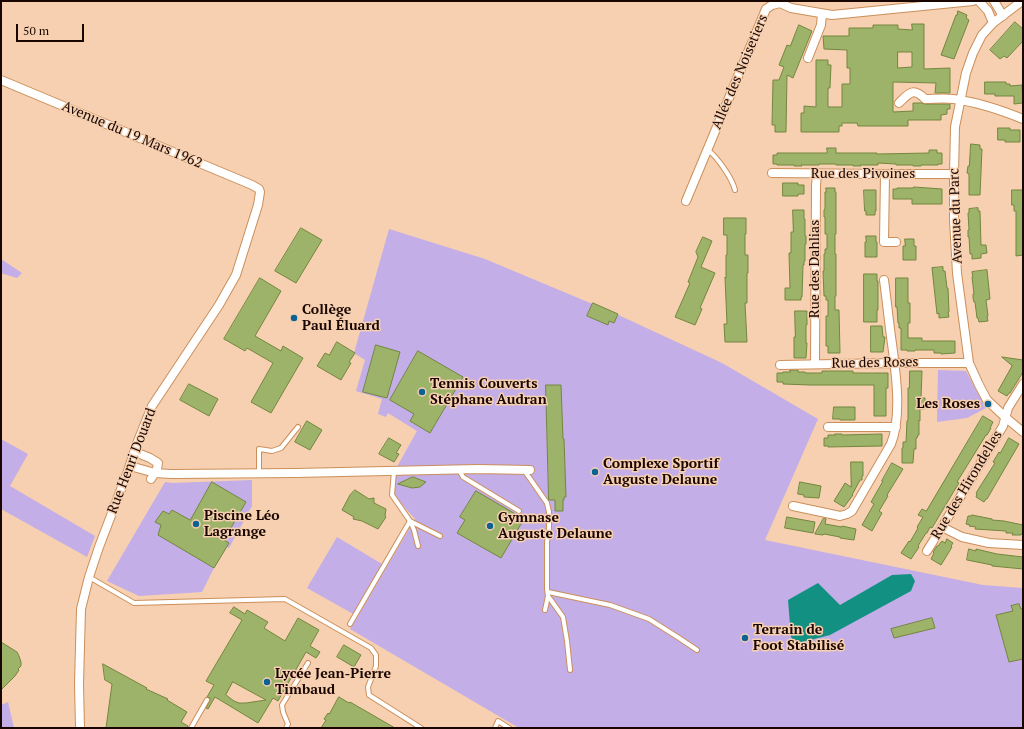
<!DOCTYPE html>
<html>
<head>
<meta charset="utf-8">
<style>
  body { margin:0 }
  #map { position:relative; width:1024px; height:729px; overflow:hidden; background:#f6d0b0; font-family:"PT Serif",serif }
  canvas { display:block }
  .frame { position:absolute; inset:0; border:2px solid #1a0600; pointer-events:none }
  .scale { position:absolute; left:16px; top:24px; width:68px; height:18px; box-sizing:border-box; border:2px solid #1a0600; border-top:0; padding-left:5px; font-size:12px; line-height:14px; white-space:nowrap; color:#1a0600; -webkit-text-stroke:3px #f6d0b0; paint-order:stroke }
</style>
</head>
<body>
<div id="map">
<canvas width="1024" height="729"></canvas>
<div class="frame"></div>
<div class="scale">50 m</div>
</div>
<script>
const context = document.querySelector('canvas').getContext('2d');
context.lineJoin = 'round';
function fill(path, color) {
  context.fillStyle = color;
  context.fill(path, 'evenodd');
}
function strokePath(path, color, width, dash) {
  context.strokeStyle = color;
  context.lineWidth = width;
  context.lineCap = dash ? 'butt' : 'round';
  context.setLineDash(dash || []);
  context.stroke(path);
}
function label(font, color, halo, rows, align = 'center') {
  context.font = font + ' "PT Serif",serif';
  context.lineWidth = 3;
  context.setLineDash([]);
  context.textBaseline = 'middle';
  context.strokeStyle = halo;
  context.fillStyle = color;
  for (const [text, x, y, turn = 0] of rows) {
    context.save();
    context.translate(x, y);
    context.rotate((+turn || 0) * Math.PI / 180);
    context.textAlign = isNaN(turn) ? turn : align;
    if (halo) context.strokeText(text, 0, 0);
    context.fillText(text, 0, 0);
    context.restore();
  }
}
const green = new Path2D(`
  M389 229 485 259 614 313 722 363 818 419 765 540 983 585 1023 588V728H519L350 629 415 519 396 498 394 488 398 465 417 431 388 413 386 417 378 414 382 399 356 391 365 360 354 353Z
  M1 259 22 273 17 278 1 273Z
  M938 370 966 371 986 408 967 418 937 422Z
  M1 439 28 454 10 486 95 536 87 557 1 509Z
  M252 480V506L229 548 227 547 214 568 202 592 139 596 107 581 165 482 172 483Z
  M337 537 382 564 355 615 307 588Z
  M8 702 14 728H3L1 727V705Z`);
const water = new Path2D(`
  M911 574 915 581 911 591 830 635 795 644 791 637 788 600 818 583 840 605 892 575Z`);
const building = new Path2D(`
  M958 11 967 15 966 18 969 20 954 59 941 55 956 15H957Z
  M1015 22 1023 29V41L1007 58 1004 56 1000 59 990 50Z
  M912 24H924V69L950 68V93H935L936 83 893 82V112L913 111V103H921L925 104H950V109H947V114L941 115V120H908V126H858L857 123H842V126H839V132H801V113H804V106L816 107V60H828V65H831L830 88H828V107H842V84H850V68H847V50L824 49 823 36H849V28H873V25H898V29L912 30ZM898 52H912V67L898 68Z
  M799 25 812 31 793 78 787 75 786 132H775V125H772L773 80H779L784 67 779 65 787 45 790 46Z
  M985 82H1006V84H1010V86L1022 85 1023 103 1014 104V96H995V94H985Z
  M998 128H1010V130H1020V142H1005V140H998Z
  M971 144 980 145V149H982L980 195H969V174L967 173 968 166H969Z
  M827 148H836V153H877V154L929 153V150H937V153H942V164H938V165H921V166H913V165H896V164L878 163V165H860L861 166H853V165H836V164H819V165H801L802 166H794V165H777V164H773V155H777V153H827Z
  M783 183H798V185H804V194H798V196H783Z
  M914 187 942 189V204H912V199H893V189H897V188H913Z
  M826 188H835V192H836V234H835V254H836V296H835V310H839L840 353H828V346H826V316H828V300H826V296H824L823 271H824V254H825V249H827V234H825V217H824V210L825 209V192H826Z
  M864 190H876V211H875V215H866V211H865Z
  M1012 190H1023V255L1016 256V211H1014V205H1012Z
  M978 208V211H980L981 245H986L987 253 981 254V258L972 259V254H970L969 237H968V230H969L968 213H969V209Z
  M793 210H804V219H805V236H806V244H805V261H804V265H803L802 297H801V300H785V288H790L789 253H791V232H793Z
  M724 218H746V234H745V255H748V273H747V303H745L747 342H725L724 324H727L725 277 726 278V255H727V235H724Z
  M301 228 322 240 296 283 275 271Z
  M866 236H876V242H877V257H865V242H866Z
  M703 237 712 241 701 267 715 273 700 308 702 309 695 325 675 317 690 283 688 282 698 257 696 252Z
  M905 239H914V246H916V260H903V246H905Z
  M943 267V271H945L947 288H948L949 312H948L949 317 939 318V313L937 314 932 268Z
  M987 270 990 299 986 300 988 316H987L988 321 979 322 978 318H977L975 302H974L973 298V294H974L972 277H973L972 272Z
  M864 274H877V281H878V310H877V322H864Z
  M260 278 281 291 255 336 281 351 283 346 303 358 271 413 251 402 273 363 247 348 245 351 224 339Z
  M896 278H908V303H910V323H908V338H922V341H955V353L941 354V353H934V350H915V351H907V350H901V328H899V323H898L897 307H896Z
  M593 303 618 314 614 323 609 321 608 325 587 316Z
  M795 311H807V325H806V343H807L806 358H794V337H795Z
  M871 326H882L883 337H885L883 352H871Z
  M337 342 355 353 349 362 351 363 341 380 317 366 325 353 329 355Z
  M376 345 400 352 387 398 363 392Z
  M418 351 463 377 430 433 410 421 414 414 390 400Z
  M1002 357 1023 360V372L1010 393H1009L1007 396 998 391 1012 366Z
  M790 370H798V372H805V373H822V371H853V373H888V388H886V416H874V385H810L783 384V382H777V373H783V372H790Z
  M910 371H922L921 398H925V409H920V421L919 420V435H918L917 438H916V449H914L913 463H902V448H903V442H906L907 421 908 420V388H909Z
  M189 384 218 399 209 416 180 400Z
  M546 385H561L563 439H564L566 497H564V500H563V511H555V500H549Z
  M834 407H855V420H840V419H833Z
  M983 416 993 422 990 428H991L987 435H986L957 482 959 483 954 491 932 528 930 527 927 533H926L918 546 919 547 911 559 901 553 909 541 910 542 918 528 917 527 923 517 918 515 922 509 926 511Z
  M307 421 322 430 310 450 295 442Z
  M835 434H842V435L882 434V446L828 447V446H824V438H828V435H835Z
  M389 438 401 445 396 453 399 454 394 462 379 454Z
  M1009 438 1019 444 987 499H986L984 502 976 497 977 494 976 493 995 463 993 462 999 452 1000 453Z
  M851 462H863V476H862V480H860L852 495H853L844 507 834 501 845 483 851 487Z
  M892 463 903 469 887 495 888 496 879 511 882 513 872 531 862 525 874 504 871 502 883 481H882Z
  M413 477 426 482 420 487 412 488 398 484Z
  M212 482 246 502 224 540 229 543 214 568 158 535 161 525 155 522 163 511 169 514 172 510 190 520Z
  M800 482 821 486 819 498 804 497V495L798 494Z
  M355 490 369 499 374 498V503L386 509 385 516 386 517 378 529 362 521 353 519 354 517 342 510 350 495Z
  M476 491 524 519 501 558 457 533 465 520 460 517Z
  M972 515 992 519V520L1004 521 1023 525V534H1021V535H1012L1013 533H1006V531L975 529 976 527 969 526 970 525 966 524 968 516H971Z
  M787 517 815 522 813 533 785 528Z
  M824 518 826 519 825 524 842 527V526L856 529 854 540 840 538V537L824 534 823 535 815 534Z
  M947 539 953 543 951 546 952 547 941 565 931 559 934 553 933 552 937 546H938L942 541 945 543Z
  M969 549 976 551V549L997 554 1023 557V569L992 566V565L967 560Z
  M1019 604 1021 609 1023 608V659L1009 662 996 615 1013 611 1011 606Z
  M234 607 245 614 247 610 268 622 264 628 285 641 298 618 319 630 310 646 320 652 316 658 306 652 278 701 273 698 258 723 215 697 208 709 206 708 210 700V698L207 697 214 685 206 681 242 620 230 613ZM233 682 266 700 246 703H239L234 701 226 695Z
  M932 618 935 628 894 638 891 629Z
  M1 642 17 652 19 656 21 662V666L18 669 19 670 15 676 1 690Z
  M344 645 361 655 354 667 337 657Z
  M103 664 147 688 146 689 168 699 167 700 187 712 181 722 188 726V728H106L112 684 105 680Z
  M339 697 349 703 350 702 395 728H321L326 720 324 719 328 713 329 714Z`);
const lane = new Path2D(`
  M708 150C718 158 732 178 735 190
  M459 470 463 477 519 511
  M524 470 547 503 549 512V529L547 542V589L548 596 563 617 567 641 570 670
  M394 471 392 495 410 521 414 530 418 546
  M259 473V449L272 451 281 448 298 427
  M89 577 134 603 285 599 371 648 376 655V666L368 687 369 695 421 728
  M548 592 610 605 649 619 679 638 697 650
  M545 610 548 596
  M350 624 410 521 440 536
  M191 728 207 700
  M286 728 288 724 283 712 282 705 308 663
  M495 728 498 721 509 728`);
const street = new Path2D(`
  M979 1 988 11 993 23
  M994 1 1003 16
  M1022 1 993 23 982 35 973 53 966 73 955 127 954 174V220L957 273 969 363 979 385 987 400 1005 417 1023 432
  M808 58 821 25 822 14
  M1 80 252 185 259 189 260 192 258 205 236 275 219 305 152 406 136 446 128 471 99 547 89 577 81 609 79 684 80 728
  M899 103C909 93 913 87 925 99 934 99 944 98 953 99 977 102 1001 110 1023 119
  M772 173 885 174H954
  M885 174 884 242H896
  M686 201 766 9 772 5 780 3 791 8 832 15 973 1
  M815 364 816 186 817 174
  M780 365 894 363H969
  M828 427H896
  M135 452 150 458 158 463 157 469 151 479
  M130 466 155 473 171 474 296 473 478 469 530 470
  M793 506 840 516 847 514 852 511 891 444C902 416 896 374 892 344 889 323 887 302 884 280
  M942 527 962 537 989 543 1023 545
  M927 551 942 527 1003 426 1008 408 1023 384`);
const markers = [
  [294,318,4,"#0b6293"],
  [422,392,4,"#0b6293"],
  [988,404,4,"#0b6293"],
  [595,472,4,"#0b6293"],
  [196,524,4,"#0b6293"],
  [490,526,4,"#0b6293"],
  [745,638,4,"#0b6293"],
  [267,682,4,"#0b6293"]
];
const streetNames = [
  ["Allée des Noisetiers",740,72,-67],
  ["Avenue du 19 Mars 1962",132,135,23],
  ["Rue des Pivoines",863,174],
  ["Avenue du Parc",956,216,-92],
  ["Rue des Dahlias",815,269,-90],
  ["Rue des Roses",875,363,-1],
  ["Rue Henri Douard",132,461,-69],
  ["Rue des Hirondelles",967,485,-59]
];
const poiNames = [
  ["Collège",302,310],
  ["Paul Éluard",302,326],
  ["Tennis Couverts",430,384],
  ["Stéphane Audran",430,400],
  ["Les Roses",980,404,"right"],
  ["Complexe Sportif",603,464],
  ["Auguste Delaune",603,480],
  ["Piscine Léo",204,516],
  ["Lagrange",204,532],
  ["Gymnase",498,518],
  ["Auguste Delaune",498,534],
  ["Terrain de",753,630],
  ["Foot Stabilisé",753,646],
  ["Lycée Jean-Pierre",275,674],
  ["Timbaud",275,690]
];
fill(green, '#c3aee7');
fill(water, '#129182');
fill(building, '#9eb36a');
strokePath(building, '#73863e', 1);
strokePath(lane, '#cb8f5a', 6);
strokePath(street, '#cb8f5a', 10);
strokePath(lane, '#fff', 4);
strokePath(street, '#fff', 8);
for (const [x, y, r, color] of markers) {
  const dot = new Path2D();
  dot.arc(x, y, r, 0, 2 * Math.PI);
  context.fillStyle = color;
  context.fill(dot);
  strokePath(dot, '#f6d0b0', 1.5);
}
label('14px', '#1a0600', '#f6d0b0', streetNames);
label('bold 14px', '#1a0600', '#f6d0b0', poiNames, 'left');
</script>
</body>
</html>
